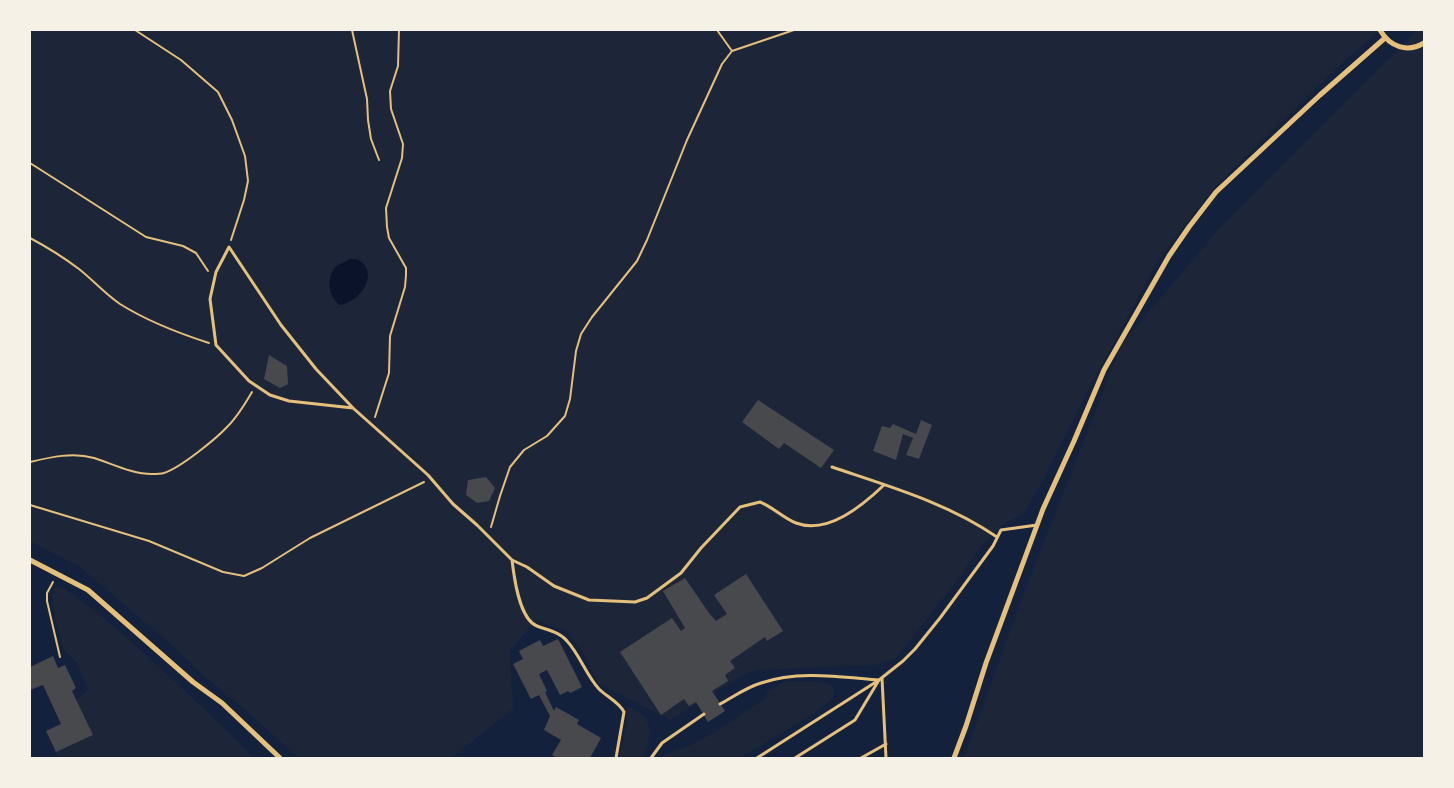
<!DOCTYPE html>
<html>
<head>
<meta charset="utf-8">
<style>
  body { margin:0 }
  #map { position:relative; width:1454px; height:788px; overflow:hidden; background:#14213d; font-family:Inter,sans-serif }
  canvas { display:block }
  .frame { position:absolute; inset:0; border:31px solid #f6f1e7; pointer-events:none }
</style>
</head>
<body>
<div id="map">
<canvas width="1454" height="788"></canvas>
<div class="frame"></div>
</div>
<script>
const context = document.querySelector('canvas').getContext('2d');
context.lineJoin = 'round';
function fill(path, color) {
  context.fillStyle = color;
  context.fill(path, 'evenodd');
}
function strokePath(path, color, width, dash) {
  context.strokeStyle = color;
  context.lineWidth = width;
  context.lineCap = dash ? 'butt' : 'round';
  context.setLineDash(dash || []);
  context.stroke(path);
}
const green = new Path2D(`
  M30 30H1380L1343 62 1267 136 1214 188 1192 216 1157 262 1085 396 1044 479 1024 513 1003 525 980 547 959 578 896 658 875 665 759 670 747 673 670 720 599 684 583 652 566 631 536 620 510 651 513 709 451 758H299L240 705 202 674 168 642 80 567 30 541Z
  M1417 30H1424V758H964L1023 595 1122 344 1217 231Z
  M55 586C79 586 230 733 254 758H60L56 752 93 735 76 700 88 690 76 662 64 650 56 622 52 596Z
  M784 682C799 683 821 677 834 688L833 698 819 710 740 758H661C669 750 683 749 693 744 715 734 742 713 763 700L769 691Z
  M630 707C656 719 651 736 643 758H619L627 721 626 708Z`);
const water = new Path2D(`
  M350 259H357C381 272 361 302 340 305 329 297 326 281 334 269 337 264 345 262 350 259Z`);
const building = new Path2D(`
  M269 355 287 366 288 384 280 388 264 379Z
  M758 400 834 450 821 468 784 443 779 449 742 422Z
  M921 420 932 425 919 459 906 455 913 438 903 434 896 460 873 451 882 426 890 428 893 424 916 434Z
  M486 477 495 488 489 501 477 503 466 495 468 480Z
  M746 574 783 631 767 641 765 637 730 661 735 668 725 675 728 681 712 691 725 711 708 722 696 702 689 706 684 699 661 715 620 652 672 618 681 631 685 628 663 591 685 578 709 613 716 621 727 614 714 595Z
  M558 639 582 687 570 693 568 691 560 695 547 670 539 674 547 691 545 692 554 711 556 707 579 720 577 724 601 738 590 758H558L552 755 561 740 544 730 550 716 539 695 531 699 513 664 523 659 519 651 540 640 543 646Z
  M53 656 58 668 65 665 76 688 72 691 93 735 56 752 46 731 61 724 43 685 30 690V667Z`);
const path = new Path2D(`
  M135 30 181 60 218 92 232 120 245 156 248 181 244 200 231 240
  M352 30 367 99 368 120 371 139 379 160
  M717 30 732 51
  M30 163 146 237 183 246 196 253 208 271
  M30 238C47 247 63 257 79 269 93 280 105 294 120 304 147 321 178 333 209 343
  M375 417 389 373 390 336 405 287 406 275V268L389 238 387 227 386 208 402 158 403 144 391 109 390 91 398 66 399 30
  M30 462C51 457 73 452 94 458 113 464 132 474 152 474 156 474 160 474 164 473 180 468 216 439 228 426 238 416 245 404 252 392
  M30 505 149 541 223 572 244 576 262 568 310 538 424 482
  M491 527 500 496 510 467 524 450 547 436 565 416 570 399 576 351 581 334 592 317 637 261 647 240 687 140 722 64 732 51 794 30
  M53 582 47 593V601L60 657`);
const service = new Path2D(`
  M353 408 289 401 270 395 249 381 216 345 210 299 216 272 229 247 281 325 316 369 353 408 428 475 453 504 477 525 512 560 527 567 554 586 589 600 635 602 647 598 681 573 701 548 740 507 760 502C773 507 783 518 796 523 828 535 863 505 884 485
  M832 467C888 486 948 503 997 537
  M512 560C514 577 519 619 537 626 547 630 560 632 567 641 580 655 586 675 599 689 607 697 619 702 624 712L616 758
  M882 678 886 758
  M720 704C733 697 747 687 761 683 798 670 841 677 879 680L855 720 795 758
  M651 758 662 743 704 714
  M757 758 879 680 903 661 915 649 940 618 993 546 1001 530 1037 525
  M861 758 886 744`);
const minor = new Path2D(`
  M1380 30C1390 47 1407 53 1424 43
  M30 560 88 590 193 682 222 703 280 758
  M954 758 966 726 986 663 1043 509 1074 441 1104 370 1169 256 1189 227 1216 192 1320 95 1385 38`);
fill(green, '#1d2539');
fill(water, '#0b132b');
fill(building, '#48494c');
strokePath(path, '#e5c07b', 2);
strokePath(service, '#e5c07b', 3);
strokePath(minor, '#e5c07b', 5);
</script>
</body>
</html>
